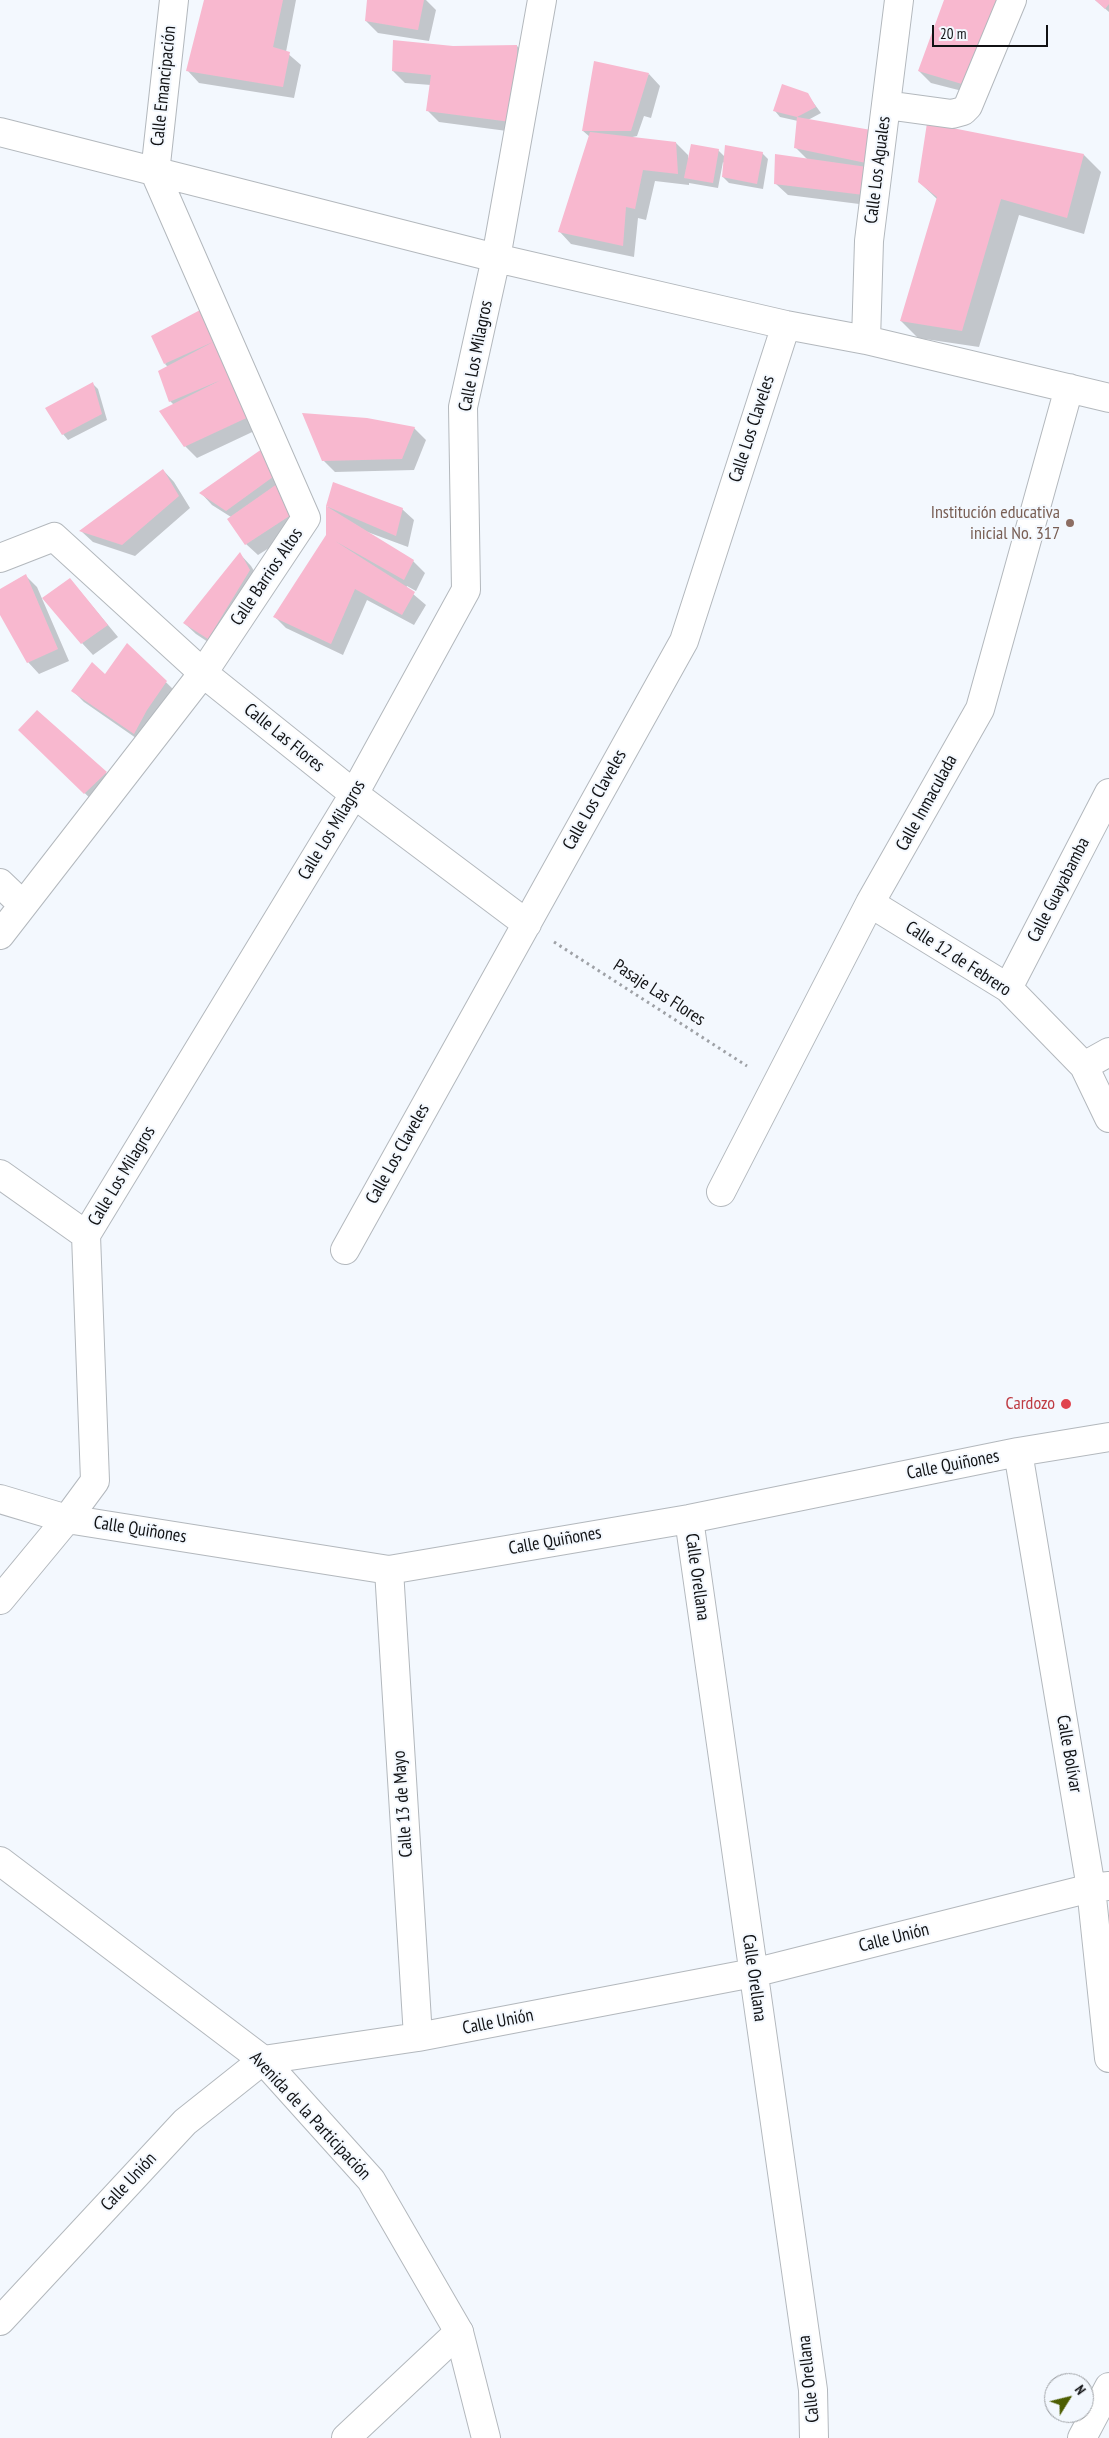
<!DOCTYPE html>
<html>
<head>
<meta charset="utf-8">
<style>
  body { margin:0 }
  #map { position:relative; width:1109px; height:2438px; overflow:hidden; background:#f3f8fe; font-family:"PT Sans Narrow",sans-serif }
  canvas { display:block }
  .north { position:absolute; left:1044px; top:2373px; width:50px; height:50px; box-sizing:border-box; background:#f3f8fe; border:1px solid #999ca0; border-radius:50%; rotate:54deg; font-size:14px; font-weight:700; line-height:20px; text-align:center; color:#111214 }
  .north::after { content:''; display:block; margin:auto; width:18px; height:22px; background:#4d5e02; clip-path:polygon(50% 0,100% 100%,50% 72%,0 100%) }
  .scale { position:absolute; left:932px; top:25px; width:116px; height:22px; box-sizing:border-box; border:2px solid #111214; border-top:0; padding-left:6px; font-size:15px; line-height:18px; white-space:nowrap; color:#111214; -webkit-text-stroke:4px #f3f8fe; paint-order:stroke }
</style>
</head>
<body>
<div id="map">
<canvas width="1109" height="2438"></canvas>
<div class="north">N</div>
<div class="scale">20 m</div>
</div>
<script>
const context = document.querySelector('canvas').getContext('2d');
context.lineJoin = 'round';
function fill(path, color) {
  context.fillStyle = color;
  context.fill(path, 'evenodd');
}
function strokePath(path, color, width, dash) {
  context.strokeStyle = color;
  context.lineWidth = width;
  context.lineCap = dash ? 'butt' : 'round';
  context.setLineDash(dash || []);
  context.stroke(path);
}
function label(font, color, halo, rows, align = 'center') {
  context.font = font + ' "PT Sans Narrow",sans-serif';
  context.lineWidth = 4;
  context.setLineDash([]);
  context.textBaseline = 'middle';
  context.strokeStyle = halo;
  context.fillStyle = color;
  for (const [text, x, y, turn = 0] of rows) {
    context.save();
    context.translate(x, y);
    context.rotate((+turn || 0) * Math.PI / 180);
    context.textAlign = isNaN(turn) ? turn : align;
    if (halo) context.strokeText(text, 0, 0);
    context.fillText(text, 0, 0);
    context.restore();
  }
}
const shadow = new Path2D(`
  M210 0H296L286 52 301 65 294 98 199 83 188 71Z
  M368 0H426L436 10 429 41 378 33 366 21Z
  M945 0H1013L974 94 931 83 919 71Z
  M1095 0H1109V12Z
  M517 46 529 58 522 133 439 122 428 111 431 85 405 83 393 71 453 47Z
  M649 74 660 86 651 118 644 116 637 136 628 138 676 143 688 155V162L718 150 725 157 762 153 768 159 763 189 729 183 723 177 724 163 723 162 718 188 689 183V185L655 181 646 220 638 218 634 257 571 244 560 232 590 137 583 131Z
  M807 94 821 113 808 120 870 131 875 206 788 195 776 184 808 160 796 148 798 121 780 117 775 111Z
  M1084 155 1101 172 1084 234 1019 215 979 347 918 338 901 321 938 200 919 182Z
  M202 310 265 426 197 458 185 446 174 405 170 401 168 367 165 364Z
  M93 384 98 389 107 420 68 440 63 434Z
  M414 428 426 440 414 470 335 472 323 460Z
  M269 446 302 527 258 555 246 544 231 517 212 505 201 493Z
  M163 470 174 482 190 508 135 556 93 542 81 531Z
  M328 507 402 509 414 520 408 547 362 530 413 561 425 573 416 591 407 586 406 588 426 605 414 625 367 600 343 655 286 628 275 617 327 535Z
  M240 554 251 566 261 582 220 650 196 634 184 623Z
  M25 575 37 587 69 661 39 674 28 662 0 613V590Z
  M70 579 118 637 93 655 82 643Z
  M128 645 178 694 146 745 84 702 72 690 105 675Z
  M37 712 118 784 97 805 32 742Z`);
const building = new Path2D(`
  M204 0H283L273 47 290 52 283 87 186 71Z
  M367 0H424L418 30 365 21Z
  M944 0H997L962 84 918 71Z
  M1095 0H1109V4L1105 9Z
  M393 40 453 46 517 45 518 82H512L511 122 426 111 431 75 392 71Z
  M594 61 649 73 631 131H582Z
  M782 84 808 93 816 107 797 117 773 111Z
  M797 117 871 130V164L794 148Z
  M927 123 1084 154 1067 218 1001 199 962 331 900 321 937 197 918 182Z
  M590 132 676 142 678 174 643 170 635 209 626 207 623 246 558 232Z
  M691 144 719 149 713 183 684 178Z
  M725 145 763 152 757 184 722 177Z
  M775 154 867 167 864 195 774 184Z
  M202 309 235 372 228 377 255 414 184 447 159 411 221 380 169 402 158 371 215 341 164 364 151 336Z
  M93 382 102 414 62 435 45 408Z
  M302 413 367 418 415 427 402 459 322 461Z
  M269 444 277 474 226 511 199 493Z
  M163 469 179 496 122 545 79 531Z
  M333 482 403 508 396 536 326 506 414 560 404 580 335 541 415 592 402 615 355 589 331 644 273 617 326 535V506Z
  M277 484 291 515 245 545 227 519Z
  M240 552 250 570 208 639 183 623Z
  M26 574 58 649 27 663 0 615V589Z
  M70 578 108 625 81 644 42 598Z
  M127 643 167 681 147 710 134 734 71 691 92 662 105 674Z
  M37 710 107 772 84 794 18 730Z`);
const path = new Path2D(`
  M554 942 747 1066`);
const minor = new Path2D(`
  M886 105 952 114 963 111 968 106 1012 0
  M0 132 496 258 786 325 866 340 1109 398
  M866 340 869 241 899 0
  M0 558 54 537 203 673 354 794 527 924
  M0 883 23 905
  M870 903 1008 988 1084 1066 1109 1118
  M0 935 203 673 306 518 155 173 174 0
  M1008 988 1109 793
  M1084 1066 1109 1052
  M0 1174 86 1235
  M721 1192 870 903 980 709 1069 388
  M345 1250 684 641 786 325
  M1018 1452 1091 1888 1109 2058
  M0 1499 67 1519 389 1570 689 1519 1018 1452 1109 1437
  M689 1519 813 2390 814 2438
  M389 1570 418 2037
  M0 1600 67 1519 95 1481 86 1235 354 794 466 590 463 407 496 258 542 0
  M0 2321 185 2122 263 2060 418 2037 753 1973 1091 1888 1109 1886
  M346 2438 459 2332
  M1082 2438 1109 2387`);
const major = new Path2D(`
  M0 1861 263 2060 371 2180 459 2332 486 2438`);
const markers = [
  [1070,523,5,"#8d6e63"],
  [1066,1404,6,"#e0444e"]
];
const streetNames = [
  ["Calle Emancipación",164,86,-84],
  ["Calle Los Aguales",878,170,-83],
  ["Calle Los Milagros",476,356,-79],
  ["Calle Los Claveles",752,429,-72],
  ["Calle Barrios Altos",267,577,-56],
  ["Calle Las Flores",284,738,39],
  ["Calle Los Claveles",595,800,-61],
  ["Calle Inmaculada",927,803,-61],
  ["Calle Los Milagros",332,830,-59],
  ["Calle Guayabamba",1059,890,-63],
  ["Calle 12 de Febrero",958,959,33],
  ["Pasaje Las Flores",659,993,33],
  ["Calle Los Claveles",398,1154,-61],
  ["Calle Los Milagros",122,1176,-59],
  ["Calle Quiñones",953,1465,-11],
  ["Calle Quiñones",140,1530,9],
  ["Calle Quiñones",555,1541,-10],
  ["Calle Orellana",697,1577,82],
  ["Calle Bolívar",1069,1754,80],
  ["Calle 13 de Mayo",403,1804,-94],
  ["Calle Unión",894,1938,-14],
  ["Calle Orellana",754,1978,82],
  ["Calle Unión",498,2022,-11],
  ["Avenida de la Participación",310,2116,47],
  ["Calle Unión",129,2182,-47],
  ["Calle Orellana",809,2379,-96]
];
const educationNames = [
  ["Institución educativa",1060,513],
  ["inicial No. 317",1060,534]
];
const healthNames = [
  ["Cardozo",1055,1404]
];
fill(shadow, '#0003');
fill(building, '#f8b8cf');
strokePath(minor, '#b3b8bd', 30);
strokePath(major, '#b3b8bd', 30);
strokePath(path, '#9ea1a6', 3, [2.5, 4]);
strokePath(minor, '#fff', 28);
strokePath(major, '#fff', 28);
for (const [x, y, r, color] of markers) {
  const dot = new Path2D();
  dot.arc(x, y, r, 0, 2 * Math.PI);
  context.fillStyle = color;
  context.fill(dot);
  strokePath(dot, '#f3f8fe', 2);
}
label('18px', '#111214', '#f3f8fe', streetNames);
label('18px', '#785e54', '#f3f8fe', educationNames, 'right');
label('18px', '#be3a42', '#f3f8fe', healthNames, 'right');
</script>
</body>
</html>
